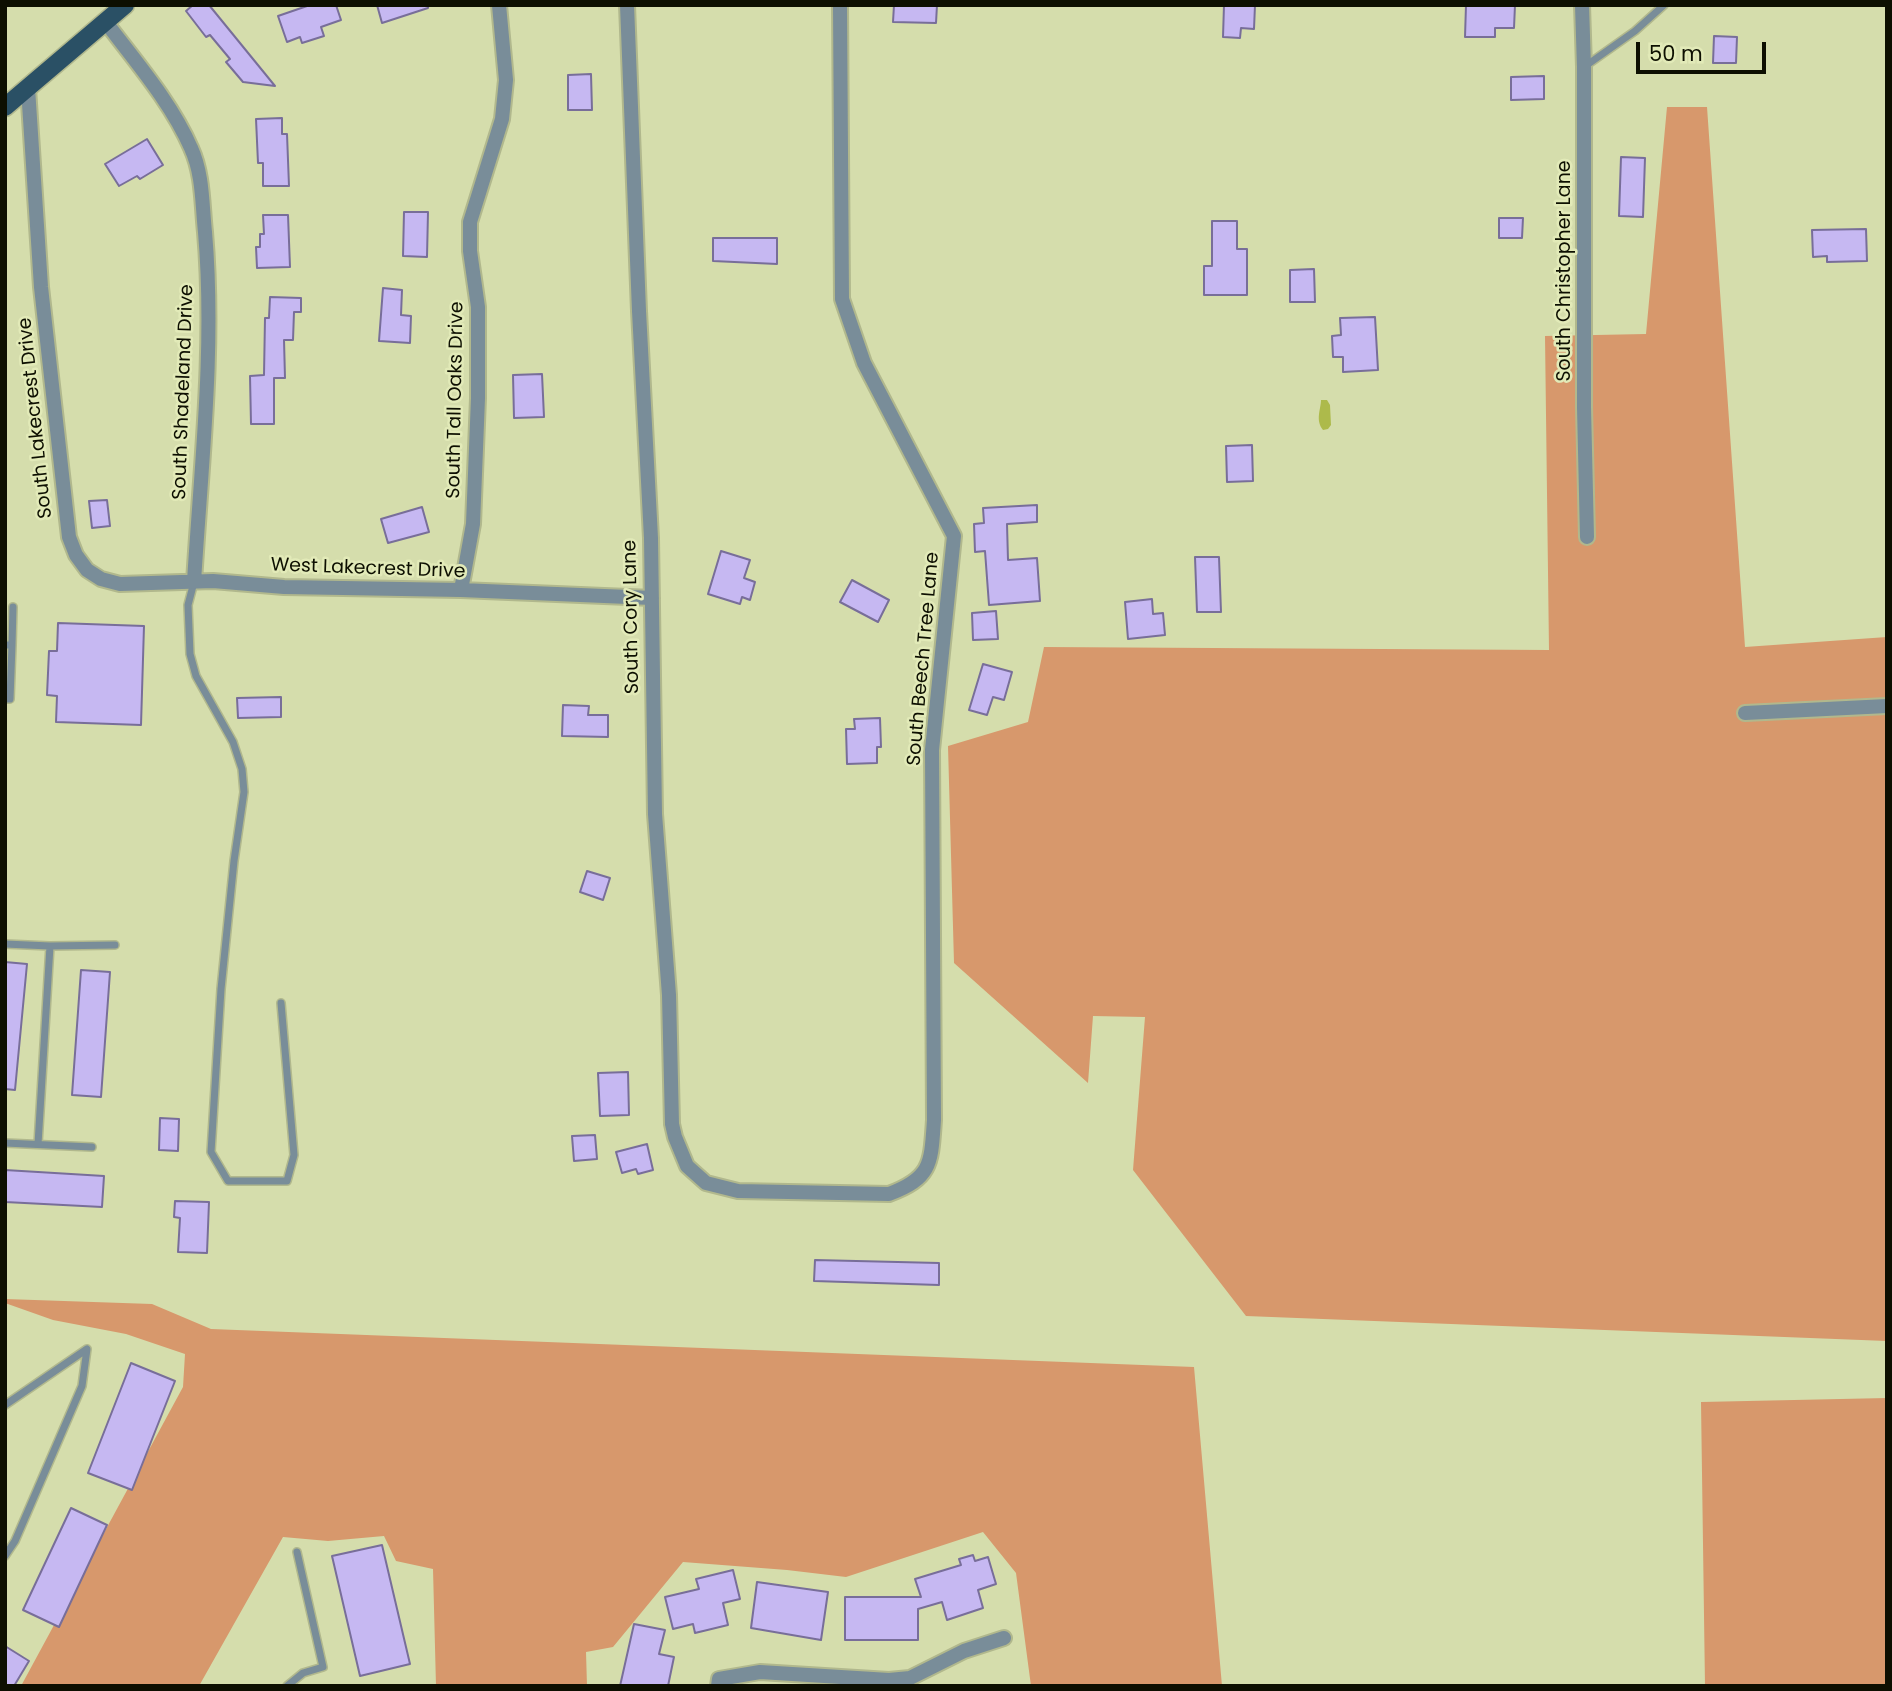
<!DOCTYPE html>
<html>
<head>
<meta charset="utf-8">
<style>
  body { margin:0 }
  #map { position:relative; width:1892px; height:1691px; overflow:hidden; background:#d5ddac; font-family:Poppins,sans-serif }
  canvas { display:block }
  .frame { position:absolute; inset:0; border:7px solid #0d0f01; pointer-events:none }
  .scale { position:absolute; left:1636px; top:42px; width:130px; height:32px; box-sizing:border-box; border:4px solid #0d0f01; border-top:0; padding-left:9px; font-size:21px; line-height:24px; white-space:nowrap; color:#0d0f01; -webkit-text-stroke:5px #e2eab8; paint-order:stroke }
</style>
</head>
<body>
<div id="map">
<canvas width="1892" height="1691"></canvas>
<div class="frame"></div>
<div class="scale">50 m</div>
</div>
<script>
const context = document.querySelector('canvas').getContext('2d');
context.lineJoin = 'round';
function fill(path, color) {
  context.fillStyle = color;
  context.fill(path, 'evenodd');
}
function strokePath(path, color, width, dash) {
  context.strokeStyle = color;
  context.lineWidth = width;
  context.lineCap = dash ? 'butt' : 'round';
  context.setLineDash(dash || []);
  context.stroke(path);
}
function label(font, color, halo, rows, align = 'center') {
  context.font = font + ' Poppins,sans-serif';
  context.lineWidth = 5;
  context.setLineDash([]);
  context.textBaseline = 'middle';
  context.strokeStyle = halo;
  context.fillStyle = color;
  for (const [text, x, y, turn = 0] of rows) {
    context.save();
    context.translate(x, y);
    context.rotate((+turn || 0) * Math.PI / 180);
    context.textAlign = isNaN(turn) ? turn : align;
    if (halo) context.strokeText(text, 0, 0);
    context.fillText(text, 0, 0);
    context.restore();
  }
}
const green = new Path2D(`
  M1667 107H1707L1745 647 1887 637V1341L1246 1316 1133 1170 1145 1017 1093 1016 1088 1083 954 963 948 746 1028 722 1044 647 1549 650 1545 336 1646 334Z
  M5 1299 152 1304 211 1329 1194 1367 1222 1686H1031L1016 1573 983 1532 846 1577 787 1570 683 1562 613 1647 586 1652 587 1686H436L433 1569 396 1561 384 1536 328 1541 283 1537 199 1686H21L183 1387 185 1354 126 1334 53 1320 5 1303Z
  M1887 1398V1686H1705L1701 1402Z`);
const water = new Path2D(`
  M1321 400H1327L1330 405 1331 425 1328 429 1323 430C1315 420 1321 409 1321 400Z`);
const building = new Path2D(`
  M193 5H209L275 86 243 82 226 62 230 59 210 35 206 37 186 11Z
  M310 5H336L341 20 321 27 324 36 302 43 300 37 287 42 278 16Z
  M377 5H428V8L382 23Z
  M894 5H937L936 23 893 22Z
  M1224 5H1255L1254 29 1241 28 1240 38 1223 37Z
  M1466 5H1515L1514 28H1495V37H1465Z
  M1714 36 1737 37 1736 63H1713Z
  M591 74 592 110H568V75Z
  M1544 76V99L1511 100V77Z
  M282 118V134H287L289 186H263V163H258L256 119Z
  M147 139 163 165 140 179 137 176 119 186 105 164Z
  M1621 157 1645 158 1643 217 1619 216Z
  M404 212H428L427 257 403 256Z
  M263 215H288L290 267 257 268 256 247H260V234H264Z
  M1499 218H1523L1522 238H1499Z
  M1212 221H1237V249H1247V295H1204V266H1212Z
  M1866 229 1867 261 1827 262V256L1813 257 1812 230Z
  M713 238H777V264L713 261Z
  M1314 269 1315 302H1290V270Z
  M383 288 402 290 401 315 411 316 410 343 379 341Z
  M270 297 301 298V312H294L293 340H284L285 378H274V424H251L250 376 264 375 265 318H269Z
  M1375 317 1378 370 1343 372V357H1333L1332 336 1341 335 1340 318Z
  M542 374 544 417 514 418 513 375Z
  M1252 445 1253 481 1227 482 1226 446Z
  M107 500 110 526 92 528 89 501Z
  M1037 505V522L1007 524 1008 560 1037 558 1040 601 989 605 985 551 975 552 974 524 984 523 983 508Z
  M422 507 429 532 388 543 381 519Z
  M721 551 750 560 744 578 755 582 750 600 742 597 740 604 708 594Z
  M1195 557H1219L1221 612H1197Z
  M852 580 889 600 878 622 840 602Z
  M1152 599 1153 614 1163 613 1165 635 1128 639 1125 602Z
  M996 611 998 639 973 640 972 613Z
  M58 623 144 626 141 725 56 722 57 696 47 695 49 651H57Z
  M983 664 1012 672 1004 700 993 697 987 715 969 710Z
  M281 697V717L238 718 237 698Z
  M563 705 589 706 588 715H608V737L562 736Z
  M880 718 881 747H877V763L847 764 846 729H855L854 719Z
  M587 871 610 878 603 900 580 892Z
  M5 962 27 964 15 1090 5 1089Z
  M81 970 110 972 101 1097 72 1095Z
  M628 1072 629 1115 600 1116 598 1073Z
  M160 1118 179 1119 178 1151 159 1150Z
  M595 1135 597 1159 574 1161 572 1136Z
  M647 1144 653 1170 638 1174 636 1169 622 1173 616 1152Z
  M5 1170 104 1176 102 1207 5 1202Z
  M175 1201 209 1202 207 1253 178 1252 180 1218 174 1217Z
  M815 1260 939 1263V1285L814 1281Z
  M131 1363 175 1381 132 1490 88 1473Z
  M71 1508 107 1525 59 1627 23 1610Z
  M382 1545 410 1664 360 1676 332 1556Z
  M973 1555 975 1561 988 1557 996 1584 978 1590 983 1608 947 1620 942 1602 918 1609V1640H845V1597H921L915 1579 961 1565 959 1559Z
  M733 1570 740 1599 723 1603 728 1625 695 1633 693 1624 673 1629 665 1597 699 1589 696 1579Z
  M757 1582 828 1592 821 1640 751 1628Z
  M634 1624 665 1630 659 1654 674 1657 668 1686H620Z
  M5 1646 29 1661 14 1686H5Z`);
const service = new Path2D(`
  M1584 67 1635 31 1664 5
  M194 582 188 605 190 654 196 676 233 742 242 769 244 792 234 861 221 989 211 1152 228 1181H287L294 1155 281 1003
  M5 645H12L10 699H5
  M12 645 13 607
  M5 944 50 946 115 945
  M5 1143 92 1147
  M38 1144 50 946
  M5 1405 87 1349 82 1386 15 1541 5 1556
  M287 1686 303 1673 323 1667 297 1552`);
const minor = new Path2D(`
  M627 5 639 311 651 538 655 814 669 995 672 1124 675 1137 687 1166 706 1183 738 1191 889 1194C932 1178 931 1163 934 1120L932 750 954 536 864 363 842 299 840 5
  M1582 5 1584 67V407L1587 537
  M105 21C135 61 171 102 191 148 203 174 202 204 205 232 215 348 201 466 194 582
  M28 88 41 287 69 537 76 555 87 570 101 579 120 584 213 581 284 587 461 590 652 598
  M461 590 473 524 478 398V307L470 251V222L502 119 506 80 499 5
  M1745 713 1887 706
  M718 1686 719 1679 760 1672 889 1680 910 1678 964 1651 1004 1638`);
const primary = new Path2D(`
  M5 107 125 5`);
const streetNames = [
  ["South Christopher Lane",1565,271,-90],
  ["South Shadeland Drive",184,392,-88],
  ["South Tall Oaks Drive",456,400,-89],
  ["South Lakecrest Drive",36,418,-96],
  ["West Lakecrest Drive",368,569,2],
  ["South Cory Lane",632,617,-91],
  ["South Beech Tree Lane",924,659,-85]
];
fill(green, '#d7986c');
fill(water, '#adba4b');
fill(building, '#c6b8f2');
strokePath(building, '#786e99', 2);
strokePath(service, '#b1b88d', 10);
strokePath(minor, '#b1b88d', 18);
strokePath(primary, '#b1b88d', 21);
strokePath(service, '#798d99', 7);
strokePath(minor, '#798d99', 14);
strokePath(primary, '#2a5065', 18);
label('19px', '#0d0f01', '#e2eab8', streetNames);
</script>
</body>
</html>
